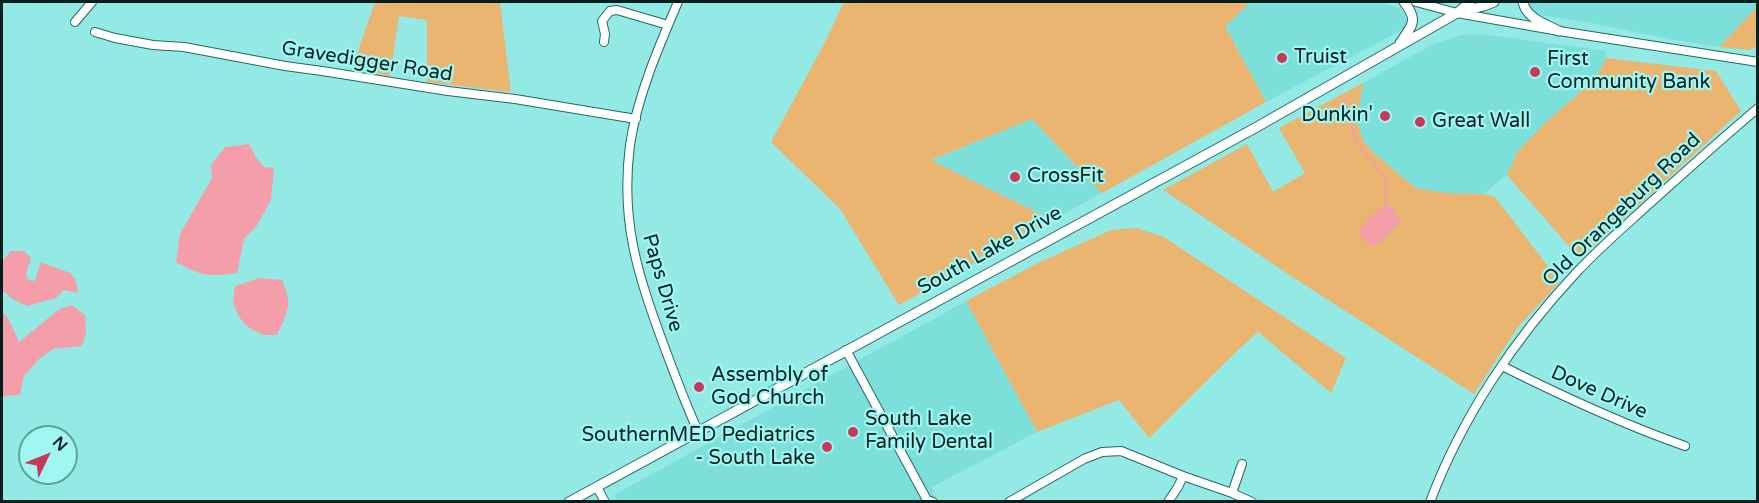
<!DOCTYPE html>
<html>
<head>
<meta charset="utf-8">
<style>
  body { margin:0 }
  #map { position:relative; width:1759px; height:503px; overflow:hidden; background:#93eae5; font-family:"Varela Round",sans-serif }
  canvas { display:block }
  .frame { position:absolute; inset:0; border:3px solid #031f1e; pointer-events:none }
  .north { position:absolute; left:18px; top:425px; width:60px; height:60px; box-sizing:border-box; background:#a0f7f2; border:2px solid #61a19d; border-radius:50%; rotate:47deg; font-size:16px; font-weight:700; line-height:24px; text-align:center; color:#031f1e }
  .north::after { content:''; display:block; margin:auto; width:21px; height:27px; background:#c8385b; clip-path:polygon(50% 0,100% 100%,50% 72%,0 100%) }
</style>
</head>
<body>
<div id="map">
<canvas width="1759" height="503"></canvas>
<div class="frame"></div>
<div class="north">N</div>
</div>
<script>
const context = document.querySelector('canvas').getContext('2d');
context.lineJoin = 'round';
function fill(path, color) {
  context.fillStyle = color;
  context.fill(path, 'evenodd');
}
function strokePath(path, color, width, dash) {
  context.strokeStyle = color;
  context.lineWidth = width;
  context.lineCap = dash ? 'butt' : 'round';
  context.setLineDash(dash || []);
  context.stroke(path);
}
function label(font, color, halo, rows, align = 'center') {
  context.font = font + ' "Varela Round",sans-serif';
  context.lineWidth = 4.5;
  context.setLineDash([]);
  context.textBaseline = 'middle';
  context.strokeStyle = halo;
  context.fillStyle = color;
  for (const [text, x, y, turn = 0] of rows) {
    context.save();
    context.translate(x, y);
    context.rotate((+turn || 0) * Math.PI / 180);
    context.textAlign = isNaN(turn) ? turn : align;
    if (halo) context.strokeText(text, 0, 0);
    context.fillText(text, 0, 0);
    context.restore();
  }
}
const built = new Path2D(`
  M1251 2H1378L1400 8 1404 12 1407 21 1406 27 1400 31 1266 102 1225 25Z
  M1530 2H1757L1758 7 1719 47 1669 39 1596 24 1539 15 1532 10Z
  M1482 34 1606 51V58L1596 78 1581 90 1517 152 1507 175 1483 194 1447 193 1415 188 1374 153 1363 140 1357 122 1363 83 1433 44 1461 35Z
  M1032 119 1102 193 1052 220 930 161Z
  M966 301 1037 432 932 487 936 501 619 502 614 495Z`);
const green = new Path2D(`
  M375 2H500L511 92 427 82V20L399 16 390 76 352 68Z
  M844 2H1251L1225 26 1266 102 1102 193 1032 119 931 160 1052 220 899 305 840 209 771 142 824 44Z
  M1757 7V45L1751 50 1719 47Z
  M1606 58 1716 71 1741 111 1580 259 1507 175 1517 152 1545 123 1596 78Z
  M1363 83 1357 122 1363 140 1374 153 1415 188 1447 193 1483 194 1495 197 1560 282 1518 327 1474 394 1291 276 1163 190 1247 144 1273 192 1305 173 1279 128Z
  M1136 228 1164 237 1346 358 1331 393 1258 332 1240 348 1149 438 1119 400 1037 432 966 301 1038 263 1111 230Z`);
const water = new Path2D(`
  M249 144 257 159 264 167 274 168 271 200 256 227 244 239 237 273C209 277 200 276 176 262L180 234 212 178 211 165 225 147Z
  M1385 205 1392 207 1401 221 1381 241 1371 247 1361 237 1360 229 1369 218Z
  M11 251H24L31 258 26 273 27 279 35 281 41 262 70 273 76 280 78 293 64 290 56 298 27 306 12 299 5 292H2V262Z
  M259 278 282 280C293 304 288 312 277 335H263L249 328 239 317 233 303 235 286Z
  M71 305 85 315 86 333 82 346 53 349 39 359 24 376 20 395 2 396V312L8 318 19 342 58 310Z`);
const stream = new Path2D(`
  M1344 99 1351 116 1353 135 1357 143 1383 174 1386 183 1385 205`);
const minor = new Path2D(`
  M678 2C659 46 637 97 630 145 620 222 638 275 664 346 675 375 685 403 698 431
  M1416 2 1457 13 1559 31 1758 62
  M75 22 92 2
  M95 32 115 38 153 45 184 47 285 66 322 71 448 91 515 99 636 119
  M604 42 605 34 602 21 610 11 617 10 668 25
  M846 350 927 500 933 502
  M1502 366C1562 396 1622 424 1685 446
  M597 487 605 502
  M1232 493 1242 464
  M1009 502 1084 459 1102 452 1121 451 1183 476 1232 493 1252 502
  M1168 502 1178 487 1183 476
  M1430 502C1462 417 1515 338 1576 273 1599 248 1624 227 1649 204 1685 172 1721 139 1758 108`);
const major = new Path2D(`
  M1523 2C1526 18 1545 24 1559 31
  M1460 12 1484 6 1494 2
  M1400 43C1412 26 1419 20 1404 2
  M569 502 1255 128 1457 13 1470 2`);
const markers = [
  [1282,58,6,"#c8385b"],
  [1535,72,6,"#c8385b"],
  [1385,116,6,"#c8385b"],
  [1420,122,6,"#c8385b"],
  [1015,177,6,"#c8385b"],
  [699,387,6,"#c8385b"],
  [853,432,6,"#c8385b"],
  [827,447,6,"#c8385b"]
];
const poiNames = [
  ["Truist",1294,58],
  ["First",1547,60],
  ["Community Bank",1547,83],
  ["Dunkin'",1373,116,"right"],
  ["Great Wall",1432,122],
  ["CrossFit",1027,177],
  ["Assembly of",711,376],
  ["God Church",711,399],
  ["South Lake",865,420],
  ["Family Dental",865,443],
  ["SouthernMED Pediatrics",815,436,"right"],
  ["- South Lake",815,459,"right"]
];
const streetNames = [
  ["Gravedigger Road",367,62,9],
  ["Old Orangeburg Road",1622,210,-44],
  ["South Lake Drive",990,251,-29],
  ["Paps Drive",662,283,74],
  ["Dove Drive",1599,393,24]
];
fill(built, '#7ddfda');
fill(green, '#eab471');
fill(water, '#f49ea9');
strokePath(stream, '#f49ea9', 2);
strokePath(minor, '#236865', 10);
strokePath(major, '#236865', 11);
strokePath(minor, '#fff', 8);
strokePath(major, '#fff', 9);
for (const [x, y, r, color] of markers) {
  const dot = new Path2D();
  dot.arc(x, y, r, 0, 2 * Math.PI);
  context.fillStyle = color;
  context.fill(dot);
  strokePath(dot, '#a0f7f2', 2);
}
label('20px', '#031f1e', '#a0f7f2', poiNames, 'left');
label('20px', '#031f1e', '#a0f7f2', streetNames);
</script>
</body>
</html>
